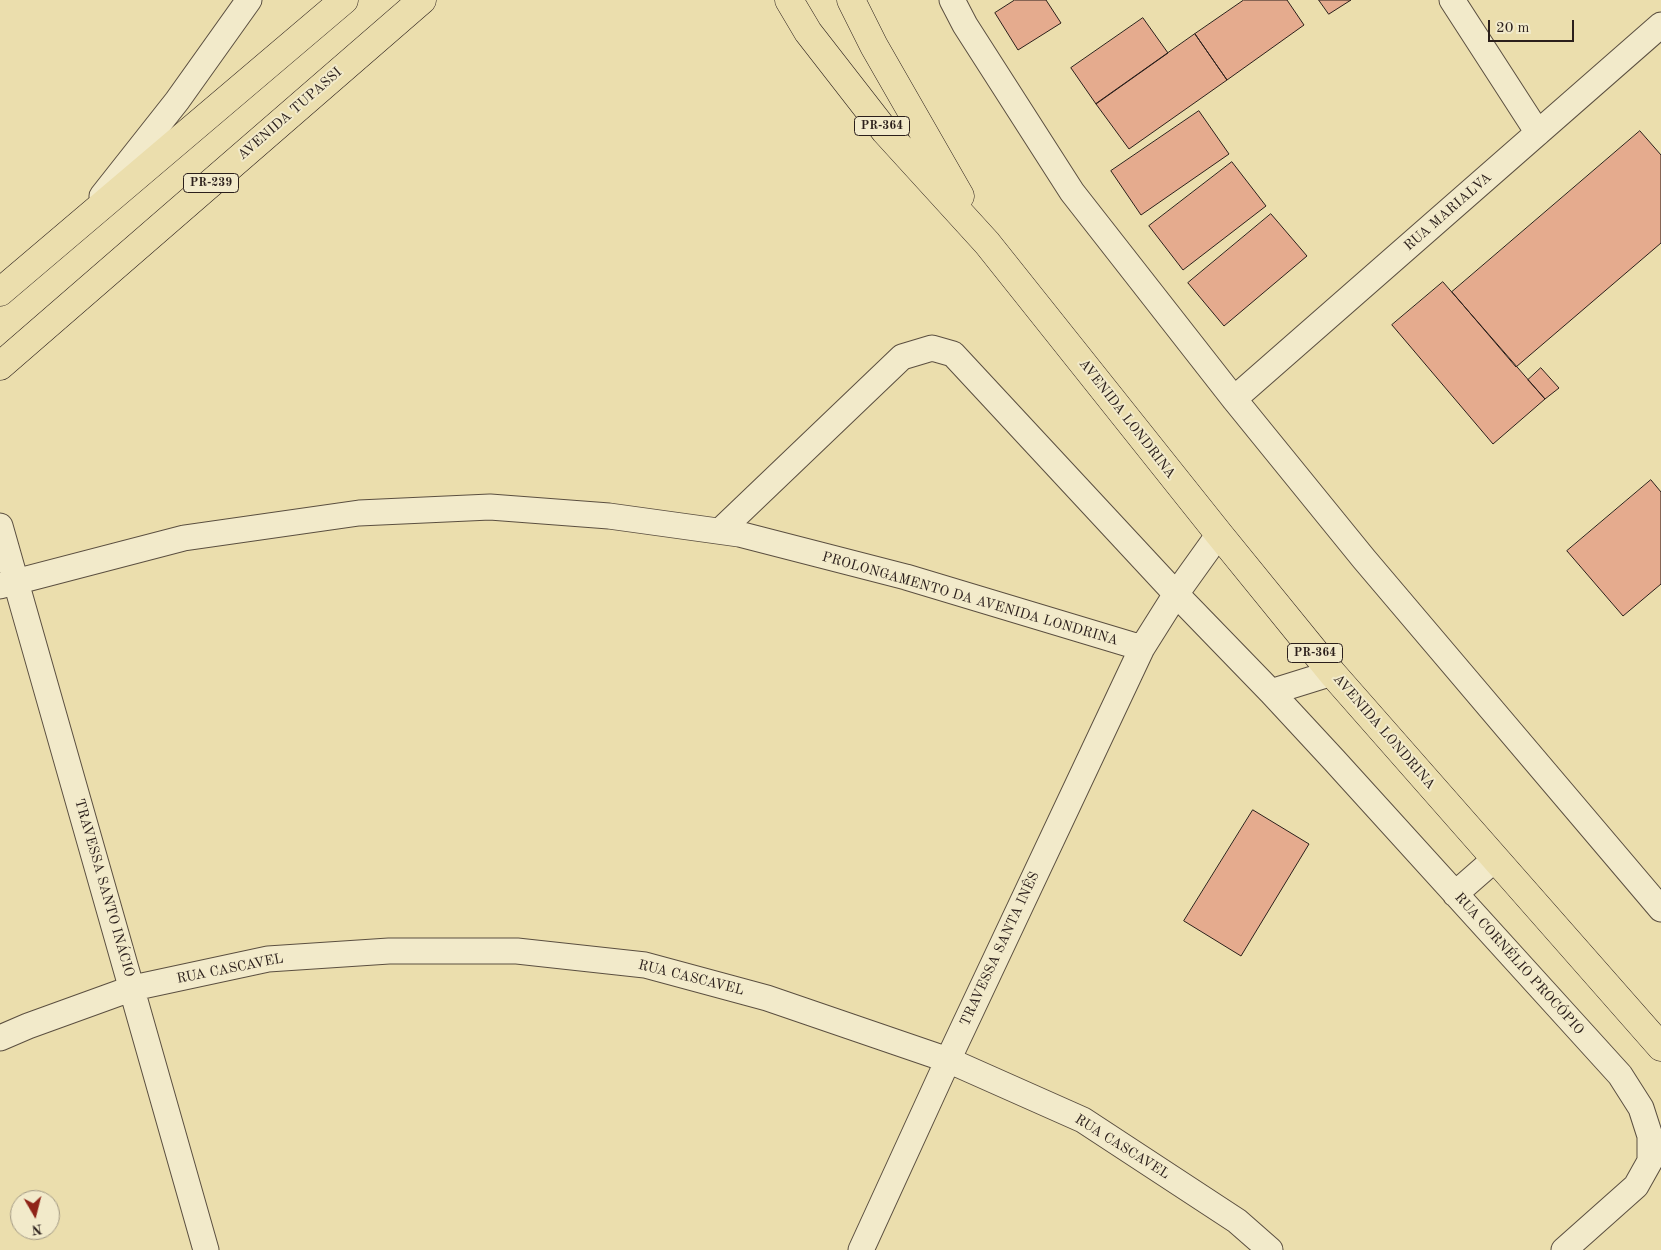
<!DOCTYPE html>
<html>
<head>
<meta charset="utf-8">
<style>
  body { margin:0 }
  #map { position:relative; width:1661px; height:1250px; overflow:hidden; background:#ebdead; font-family:"Old Standard TT",serif }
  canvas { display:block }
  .north { position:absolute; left:10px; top:1190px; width:50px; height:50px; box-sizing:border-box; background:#f2eaca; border:1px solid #a29984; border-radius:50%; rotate:172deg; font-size:14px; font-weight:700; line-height:20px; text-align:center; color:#2b1f1b }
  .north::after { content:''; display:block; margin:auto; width:18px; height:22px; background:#8f2418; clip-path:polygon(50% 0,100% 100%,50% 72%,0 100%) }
  .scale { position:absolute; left:1488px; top:20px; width:86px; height:22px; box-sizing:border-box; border:2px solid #2b1f1b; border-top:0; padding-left:6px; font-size:15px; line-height:18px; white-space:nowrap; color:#2b1f1b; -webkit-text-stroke:4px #f2eaca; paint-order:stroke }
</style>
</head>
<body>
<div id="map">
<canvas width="1661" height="1250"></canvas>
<div class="north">N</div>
<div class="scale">20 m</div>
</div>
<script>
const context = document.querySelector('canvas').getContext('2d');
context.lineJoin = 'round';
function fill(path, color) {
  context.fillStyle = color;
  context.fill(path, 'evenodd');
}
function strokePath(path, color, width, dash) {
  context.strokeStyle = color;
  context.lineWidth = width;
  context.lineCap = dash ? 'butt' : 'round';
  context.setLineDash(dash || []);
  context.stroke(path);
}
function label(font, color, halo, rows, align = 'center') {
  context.font = font + ' "Old Standard TT",serif';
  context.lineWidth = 4;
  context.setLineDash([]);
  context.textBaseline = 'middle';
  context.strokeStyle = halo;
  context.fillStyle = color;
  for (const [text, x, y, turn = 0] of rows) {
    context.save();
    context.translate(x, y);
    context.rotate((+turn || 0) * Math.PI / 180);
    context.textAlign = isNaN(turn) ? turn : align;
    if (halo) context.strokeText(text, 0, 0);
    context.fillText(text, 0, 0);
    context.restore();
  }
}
const building = new Path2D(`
  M1015 0H1046L1061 23 1018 50 995 13Z
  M1244 0H1287L1304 25 1227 80 1195 34Z
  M1319 0H1351L1329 14Z
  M1143 18 1168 53 1096 104 1071 68Z
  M1195 34 1227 80 1129 149 1096 104Z
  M1199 111 1229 154 1141 215 1111 171Z
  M1640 131 1661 155V243L1516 367 1452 292Z
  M1232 162 1266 206 1183 270 1149 226Z
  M1271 214 1307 256 1224 326 1188 283Z
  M1443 282 1545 399 1493 444 1392 325Z
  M1541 368 1559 388 1545 399 1528 380Z
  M1651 480 1661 492V584L1623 616 1567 551Z
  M1253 810 1309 844 1241 956 1184 921Z`);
const street = new Path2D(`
  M952 0 965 25 1072 192 1234 399 1364 559 1661 909
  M1452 0 1538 133
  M102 196 177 101 249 0
  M1234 399 1661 25
  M0 526 206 1250
  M720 531 902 357 932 348 953 354 1176 594 1271 692 1332 673
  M0 586 184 538 359 513 490 507 609 516 739 534 906 577 1142 648
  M1271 692 1334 760 1620 1075 1641 1108 1650 1136V1161L1636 1186 1564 1250
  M1455 894 1495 859
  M0 1038 28 1026 133 988 268 959 389 951H517L645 965 767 998 948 1060 1083 1120 1237 1221 1270 1250
  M861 1250 948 1060 1142 648 1176 594 1219 534`);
const primary = new Path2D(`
  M789 0 808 32 885 131 987 243 1219 534 1332 673 1661 1047
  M851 0 874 46 960 196
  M0 292 344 0
  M0 366 422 0`);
const shields = [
  [882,126,55],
  [211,183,55],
  [1315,653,55]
];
const shieldNames = [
  ["PR-364",882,126],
  ["PR-239",211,183],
  ["PR-364",1315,653]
];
const streetNames = [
  ["AVENIDA TUPASSI",290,114,-41],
  ["RUA MARIALVA",1448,212,-41],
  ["AVENIDA LONDRINA",1127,419,52],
  ["PROLONGAMENTO DA AVENIDA LONDRINA",970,599,16],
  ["AVENIDA LONDRINA",1384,732,49],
  ["TRAVESSA SANTO INÁCIO",104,888,74],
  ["TRAVESSA SANTA INÊS",1000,949,-65],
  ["RUA CORNÉLIO PROCÓPIO",1519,964,48],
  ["RUA CASCAVEL",230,969,-11],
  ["RUA CASCAVEL",691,978,14],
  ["RUA CASCAVEL",1122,1147,32]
];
fill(building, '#e5ab8e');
strokePath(building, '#2b1f1b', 1);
strokePath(street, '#5b4f40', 27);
strokePath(primary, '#2b1f1b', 29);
strokePath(street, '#f2eaca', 25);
strokePath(primary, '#ebdead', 28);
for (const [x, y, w] of shields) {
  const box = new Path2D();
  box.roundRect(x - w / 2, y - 9.5, w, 19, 4);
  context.fillStyle = '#f2eaca';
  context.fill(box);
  strokePath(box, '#2b1f1b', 1);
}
label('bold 12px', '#2b1f1b', null, shieldNames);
label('14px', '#2b1f1b', '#f2eaca', streetNames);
</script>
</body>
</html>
